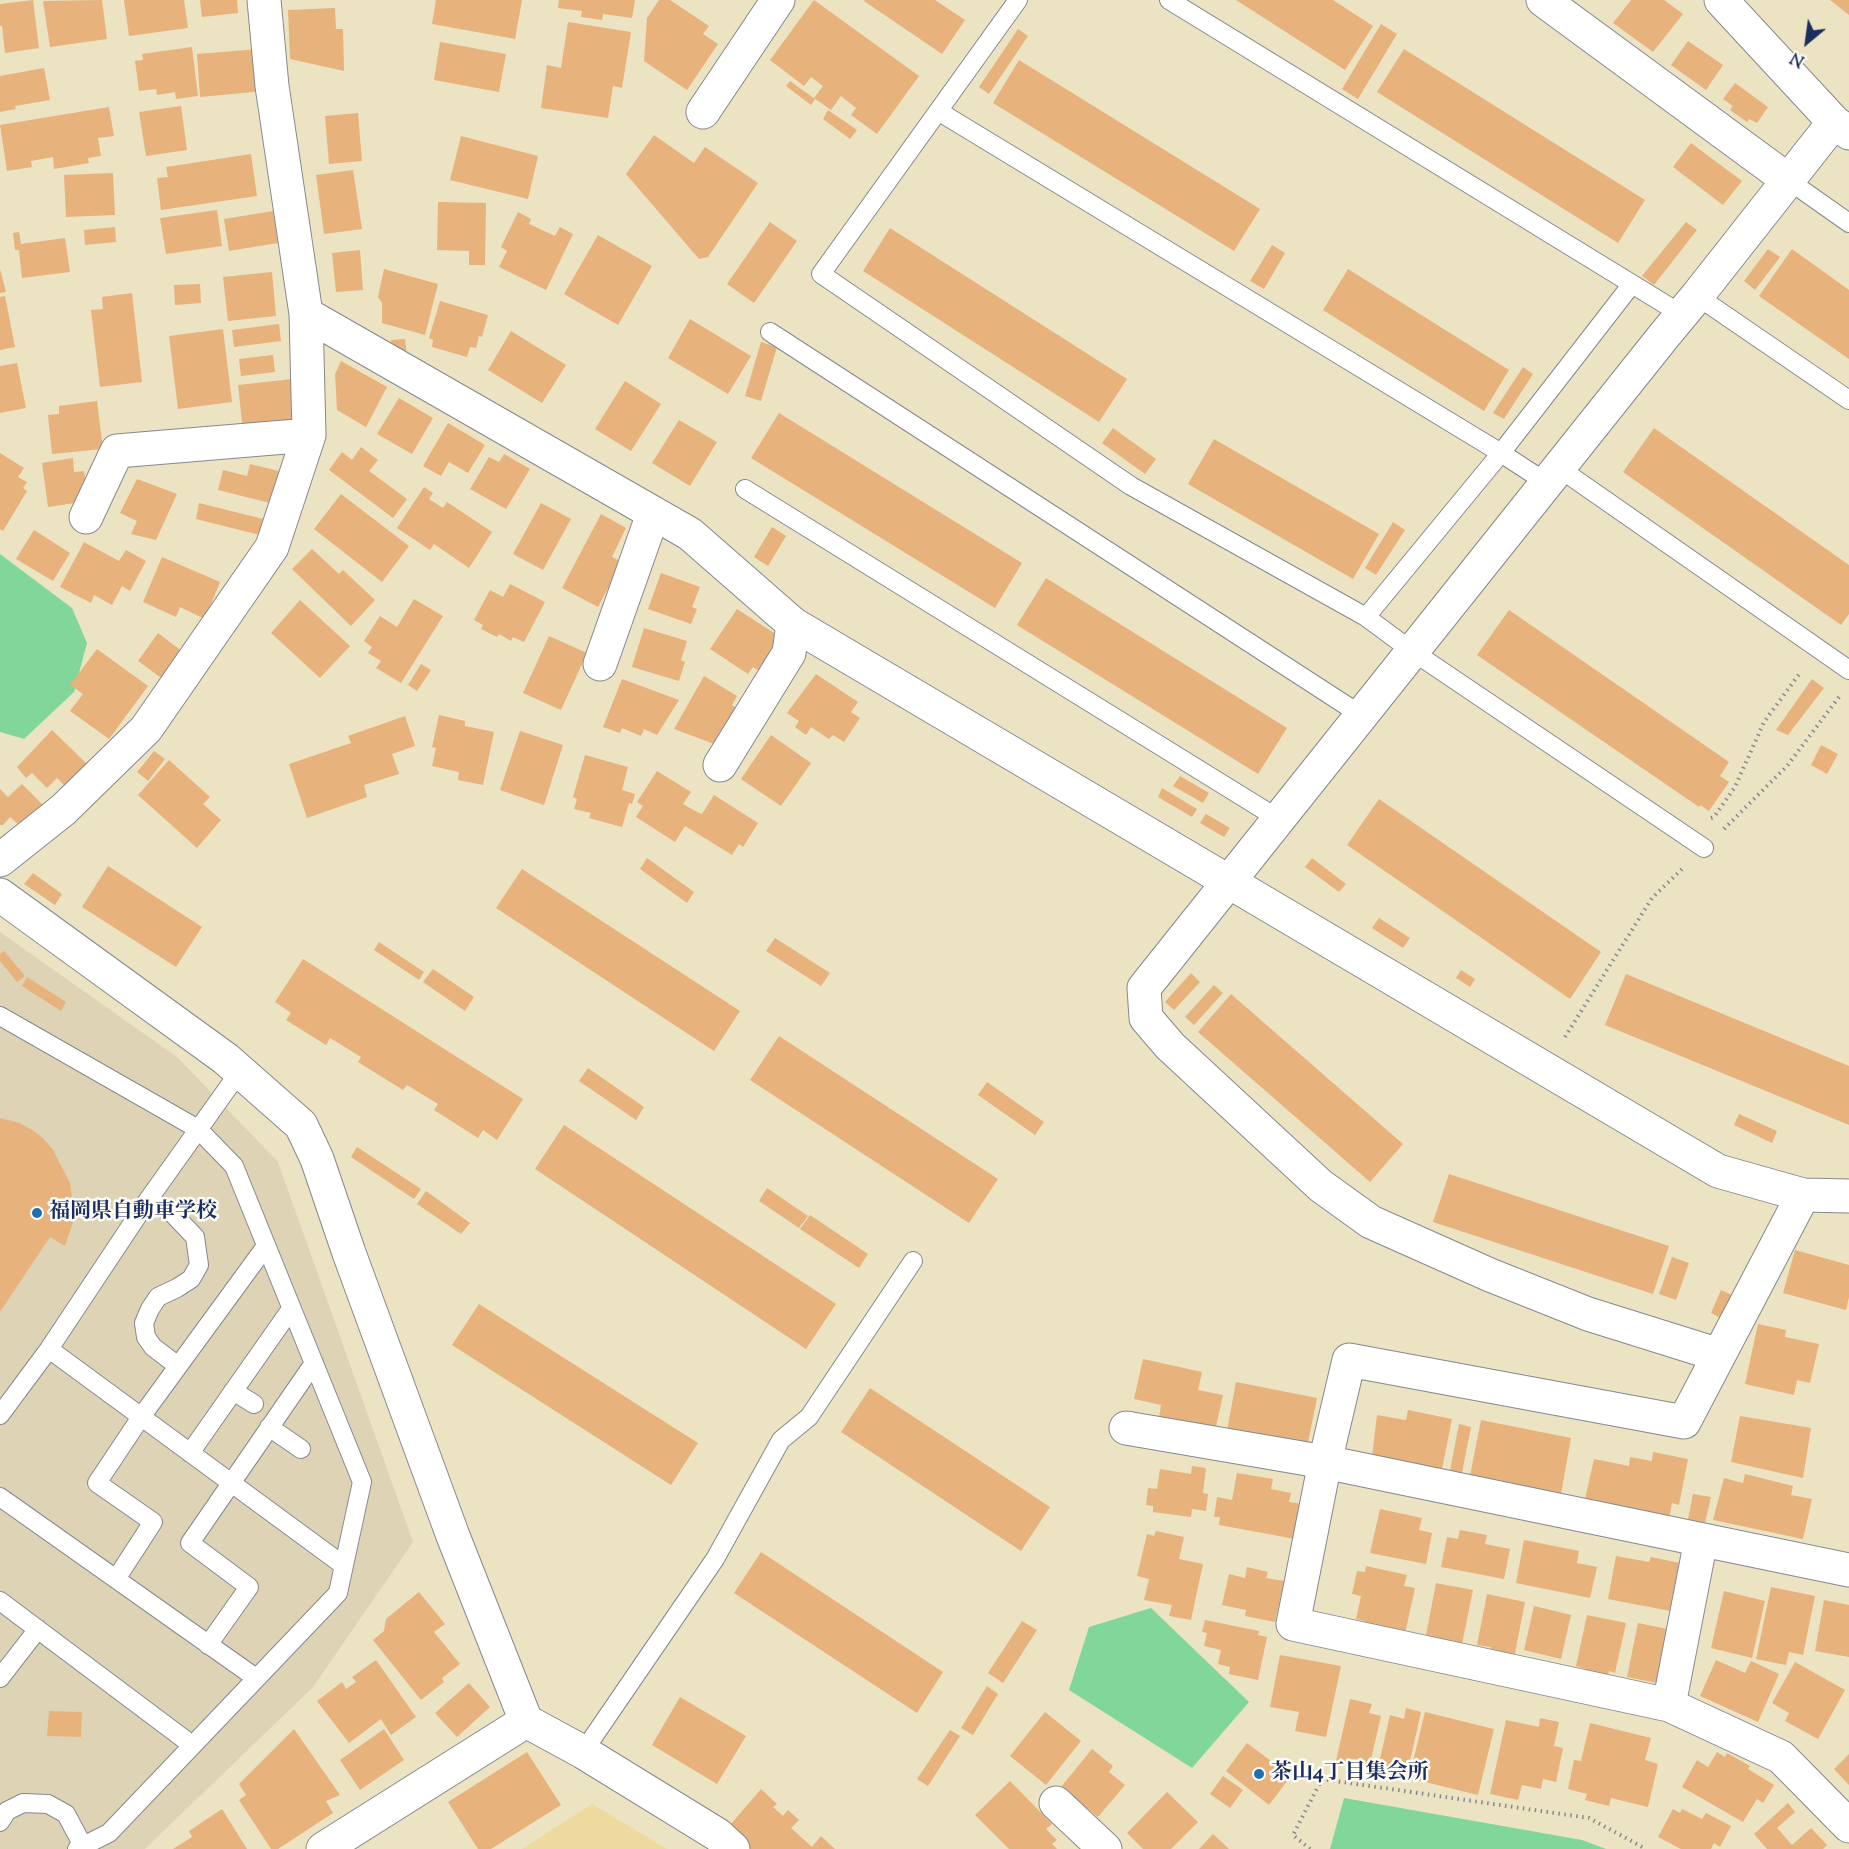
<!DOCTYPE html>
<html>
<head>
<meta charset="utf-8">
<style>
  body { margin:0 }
  #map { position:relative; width:1849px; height:1849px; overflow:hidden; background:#ece3c3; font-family:"Sorts Mill Goudy",serif }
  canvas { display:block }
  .north { position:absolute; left:1777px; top:12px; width:60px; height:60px; -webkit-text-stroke:4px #fdfcf7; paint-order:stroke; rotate:209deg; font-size:16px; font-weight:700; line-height:24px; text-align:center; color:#1b2f5e }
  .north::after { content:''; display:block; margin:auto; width:21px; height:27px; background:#1b2f5e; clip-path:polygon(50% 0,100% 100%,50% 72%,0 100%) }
</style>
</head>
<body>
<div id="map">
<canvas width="1849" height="1849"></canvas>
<div class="north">N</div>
</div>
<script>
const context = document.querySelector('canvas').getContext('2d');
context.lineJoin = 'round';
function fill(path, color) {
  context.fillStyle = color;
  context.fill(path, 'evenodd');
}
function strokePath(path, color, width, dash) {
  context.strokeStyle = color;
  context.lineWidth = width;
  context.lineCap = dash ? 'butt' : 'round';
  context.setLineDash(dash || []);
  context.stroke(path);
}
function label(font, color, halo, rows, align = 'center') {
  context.font = font + ' "Sorts Mill Goudy","Noto Serif JP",serif';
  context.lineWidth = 5;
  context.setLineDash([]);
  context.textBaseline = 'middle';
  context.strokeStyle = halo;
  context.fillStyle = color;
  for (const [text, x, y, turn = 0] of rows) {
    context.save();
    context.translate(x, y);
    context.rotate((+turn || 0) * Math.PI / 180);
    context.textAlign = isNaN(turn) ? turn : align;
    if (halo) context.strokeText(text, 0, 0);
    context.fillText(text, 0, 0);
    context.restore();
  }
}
const built = new Path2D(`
  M0 932 177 1057 278 1162 413 1542 313 1687 145 1849H0Z`);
const green = new Path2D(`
  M0 554 72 608 87 643 74 692 24 739 0 732Z
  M1151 1608 1249 1702 1192 1768 1069 1690 1089 1627Z
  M1344 1798 1582 1840 1606 1849H1330Z`);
const sand = new Path2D(`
  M592 1804 667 1849H522Z`);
const building = new Path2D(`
  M33 0 39 48 5 53 2 26H0V4Z
  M102 0 107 39 50 47 43 1Z
  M124 0H184L188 28 129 36Z
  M200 0H237L238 13 202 17Z
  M436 0H522L515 39 432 24Z
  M559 0H635L632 18 603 14 602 20 581 17 582 11 558 8Z
  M659 0H670L709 26 703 34 718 44 687 90 644 61 647 18Z
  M814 0 919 76 877 134 851 115 856 108 841 96 831 110 814 98 823 86 811 77 804 86 770 60Z
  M865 0H935L965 20 942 54 864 1Z
  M1236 0H1333L1373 26 1345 70Z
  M1631 0H1664L1683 14 1653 52 1613 23Z
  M1830 0H1849V15Z
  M335 8 336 29H343L344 71 290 59 288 10Z
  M568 22 631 32 622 88 613 86 608 118 541 108 547 65 561 68Z
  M1381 24 1397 34 1358 99 1342 89Z
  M1018 29 1028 36 989 94 979 87Z
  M1688 41 1723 65 1706 90 1671 65Z
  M440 42 506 54 499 92 434 80Z
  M192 47 198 96 176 99 175 92 157 95 156 89 139 91 135 61 143 60 142 54Z
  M259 49 264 91 200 97 197 54Z
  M1404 49 1645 200 1618 243 1377 92Z
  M1019 60 1260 209 1234 251 993 103Z
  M44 68 50 100 15 106 16 109 0 112V76Z
  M790 81 815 99 811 105 786 86Z
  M1735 83 1768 107 1757 123 1749 119 1747 122 1730 110 1733 106 1723 99Z
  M181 106 187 150 146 156 139 112Z
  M109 107 114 136 98 138 101 156 88 158 89 163 54 169 53 157 31 161 32 167 7 171 0 125Z
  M828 110 857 130 850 139 823 119Z
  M358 113 362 161 329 164 325 116Z
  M654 135 694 163 705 147 758 183 708 257 699 259 626 174Z
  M461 136 538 156 528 199 450 180Z
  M1691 143 1742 181 1723 205 1673 167Z
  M251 154 257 196 161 210 157 178 168 177 166 167Z
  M353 170 362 229 324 234 316 175Z
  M113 173 115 215 66 217 64 175Z
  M438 202 486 203 485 265H469V251L437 250Z
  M217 210 222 246 166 254 160 218Z
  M273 211 278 243 229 251 224 219Z
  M518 212 531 219 529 224 555 236 560 227 573 234 546 290 499 267 507 251 501 247Z
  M770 222 797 241 754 303 727 284Z
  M1686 222 1697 230 1654 285 1642 276Z
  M115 227 116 242 85 245 84 230Z
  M890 228 1127 379 1099 422 863 271Z
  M19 232 21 244 65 238 70 272 22 278 19 250H15L13 233Z
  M598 235 652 266 618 325 564 294Z
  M1272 245 1285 253 1264 289 1250 281Z
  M1768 249 1780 257 1755 290 1744 281Z
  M1792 249 1849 290V359L1759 296Z
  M360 250 363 290 336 292 332 253Z
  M0 269 6 292 0 293Z
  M384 269 438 284 425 335 382 323V303L378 297Z
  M1348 269 1509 370 1484 411 1323 310Z
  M272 272 276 316 228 321 223 277Z
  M200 284 201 303 175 305 174 285Z
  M132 293 142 382 100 387 91 310 103 309 102 297Z
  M5 296 15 347 0 350V297Z
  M440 301 488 315 482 337 479 336 476 348 470 347 467 357 432 347 433 340 429 338Z
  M690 319 751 356 728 394 668 358Z
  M279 324 281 341 234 347 232 330Z
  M223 329 232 402 178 409 169 336Z
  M511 331 566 365 542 403 488 370Z
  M405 339 408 364 393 359 391 340Z
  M761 342 777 347 761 401 745 396Z
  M273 355 275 372 241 376 239 359Z
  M341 361 387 387 366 427 337 410 335 374Z
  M17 363 26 408 0 413V366Z
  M1523 367 1533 374 1504 419 1493 413Z
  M292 379 297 425 243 431 238 385Z
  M625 381 661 404 631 451 595 429Z
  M399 398 433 418 412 454 377 434Z
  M97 401 103 449 52 454 48 415 59 414V406Z
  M779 413 1022 563 995 608 751 458Z
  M679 420 717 442 690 486 652 463Z
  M448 423 485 445 468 473 449 462 441 476 423 466Z
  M1113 428 1156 459 1145 474 1102 443Z
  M1654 428 1849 565V614L1841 625 1623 472Z
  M1214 439 1379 534 1353 579 1188 484Z
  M361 447 378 460 369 471 407 499 393 518 329 470 342 452 352 460Z
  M0 453 24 468 18 477 27 482 23 488 27 491 3 531 0 529Z
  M504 454 530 469 506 509 470 489 489 457 499 462Z
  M73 458 74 472 84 471 88 501 48 507 42 463Z
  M250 464 291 474 270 503 218 490 223 470 247 476Z
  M137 479 177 494 156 540 131 534 137 521 120 513Z
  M424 487 433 493 429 499 443 508 447 502 492 532 469 568 434 544 430 550 397 528Z
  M341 494 409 546 382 582 314 529Z
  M199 503 263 519 260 535 196 519Z
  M541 503 571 519 543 570 513 554Z
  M601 514 626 528 612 557 622 562 598 607 562 588Z
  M1393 522 1405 530 1376 575 1365 568Z
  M772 527 786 536 768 566 754 557Z
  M34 530 70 553 53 581 16 559Z
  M84 542 119 561 126 550 146 561 130 591 122 586 112 605 94 595 91 603 60 587Z
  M312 549 339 574 343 570 375 600 351 626 292 569Z
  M162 557 220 582 205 619 180 607 176 617 143 602Z
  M661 573 700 587 692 607 697 609 691 624 648 609Z
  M1046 578 1287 728 1258 774 1017 625Z
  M510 584 545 602 524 642 513 637 511 641 499 634 497 637 481 629 483 625 474 620 490 590 503 597Z
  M414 599 443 616 401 683 376 668 381 661 368 653 372 647 364 641 380 616 397 627Z
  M300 600 350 646 320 678 271 633Z
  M737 609 777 635 778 651 764 674 753 667 748 674 710 649Z
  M1509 610 1729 762 1720 776 1729 782 1709 811 1700 805 1699 807 1477 655Z
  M644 628 687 641 681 660 685 662 679 681 632 667Z
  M158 633 183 652 164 680 138 661Z
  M549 636 587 653 561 710 523 693Z
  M97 649 148 686 109 739 70 711 83 694 70 685Z
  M421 664 431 670 417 691 408 685Z
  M816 674 858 702 851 712 860 718 844 742 833 735 829 739 811 727 806 735 795 727 799 721 787 713Z
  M704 676 737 696 732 705 744 713 717 745 674 729Z
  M622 679 679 700 657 735 644 729 641 736 622 728 620 733 603 727Z
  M1812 679 1824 688 1788 735 1776 730Z
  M439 715 465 721V726L494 732 483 785 458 780 459 772 432 766 436 748 432 747Z
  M405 716 415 746 392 754 399 774 364 785 367 797 307 818 289 764 351 743 348 736Z
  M52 730 87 764 66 787 57 778 47 788 32 773 26 778 17 767Z
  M520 731 563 745 544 805 500 790Z
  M771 735 811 763 781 806 741 779Z
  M1821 745 1838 754 1827 774 1811 765Z
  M154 751 165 759 148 781 137 772Z
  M585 755 628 767 622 790 635 794 632 804 629 803 622 827 589 818 591 813 574 809 577 799 573 797Z
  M169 760 210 797 203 804 221 820 197 848 138 795Z
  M657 771 691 792 683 804 695 811 702 814 714 795 758 823 743 847 739 844 732 855 685 826 675 842 636 817 643 806 637 802Z
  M1180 776 1209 793 1203 803 1173 786Z
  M22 784 43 805 34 819 18 824 10 817 3 825H0V789L8 797Z
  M1162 788 1197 809 1192 817 1158 797Z
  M1379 799 1601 952 1570 999 1347 845Z
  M1206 814 1230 828 1224 837 1200 823Z
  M647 858 694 892 687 903 640 869Z
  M1312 858 1346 884 1339 892 1305 867Z
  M108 866 202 927 176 967 82 907Z
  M522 869 740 1011 714 1051 496 908Z
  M33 873 62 894 55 905 24 884Z
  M1379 918 1410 938 1403 948 1372 928Z
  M775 938 830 973 821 986 766 951Z
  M379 942 424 972 419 980 374 950Z
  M4 951 25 976 17 982 0 961V954Z
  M303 959 523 1099 497 1140 483 1130 478 1138 434 1110 438 1104 407 1085 403 1090 358 1062 361 1057 330 1038 326 1045 286 1020 291 1013 275 1002Z
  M433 969 474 997 465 1011 423 982Z
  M1461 970 1475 979 1470 987 1456 978Z
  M1191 973 1200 982 1174 1010 1165 1002Z
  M1626 974 1849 1066V1125L1605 1025Z
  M27 977 66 1002 61 1011 22 986Z
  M1214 985 1223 993 1194 1025 1185 1017Z
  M1231 994 1403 1144 1370 1182 1198 1032Z
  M779 1036 998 1179 969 1223 750 1080Z
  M588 1068 644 1107 636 1120 579 1081Z
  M987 1082 1044 1122 1035 1135 978 1095Z
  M1739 1114 1777 1131 1772 1143 1734 1125Z
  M0 1118 20 1123 32 1130 43 1138 53 1150 70 1183 73 1204V1222L65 1246 50 1237 0 1312Z
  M564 1125 836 1304 806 1349 535 1169Z
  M357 1147 421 1189 414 1199 351 1157Z
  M1449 1174 1669 1246 1653 1294 1433 1222Z
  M767 1188 808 1216 799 1228 759 1201Z
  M426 1191 470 1223 461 1234 417 1204Z
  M810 1215 868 1254 859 1268 800 1229Z
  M1795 1250 1849 1265V1297L1846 1310 1783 1293Z
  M1672 1257 1689 1263 1676 1300 1659 1294Z
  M1721 1290 1734 1296 1723 1319 1711 1313Z
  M479 1304 698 1443 671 1485 452 1345Z
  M1758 1324 1786 1330 1785 1337 1819 1344 1810 1383 1797 1380 1794 1395 1745 1384Z
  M1143 1359 1202 1372 1198 1390 1223 1395 1215 1431 1159 1418 1161 1405 1134 1399Z
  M1236 1382 1317 1398 1306 1452 1226 1436Z
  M870 1388 1050 1507 1021 1551 841 1432Z
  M1408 1410 1452 1419 1440 1479 1371 1465 1377 1415 1406 1420Z
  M1740 1416 1811 1428 1803 1478 1731 1462Z
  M1481 1420 1571 1438 1561 1494 1470 1476Z
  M1459 1424 1471 1427 1460 1483 1448 1481Z
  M1653 1452 1688 1459 1679 1505 1672 1503 1668 1524 1585 1499 1594 1459 1629 1466 1630 1457 1652 1461Z
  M1192 1466 1206 1468 1203 1493 1208 1494 1206 1511 1192 1509 1191 1517 1153 1512V1506L1146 1505 1148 1488 1157 1489 1160 1469 1191 1474Z
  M1237 1473 1273 1479 1271 1489 1291 1493 1289 1502 1302 1504 1295 1539 1219 1525 1220 1517H1214L1217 1497 1232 1500Z
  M1745 1474 1793 1486 1791 1495 1812 1499 1803 1539 1713 1520 1724 1478 1743 1483Z
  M1693 1494 1711 1497 1704 1528 1687 1524Z
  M1380 1509 1422 1518 1419 1530 1432 1533 1426 1564 1370 1553Z
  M1460 1530 1487 1535 1485 1544 1510 1549 1504 1579 1441 1567 1447 1537 1458 1539Z
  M1156 1531 1184 1537 1179 1559 1203 1564 1191 1620 1169 1616 1172 1605 1144 1600 1149 1579 1137 1576 1147 1534 1154 1536Z
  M1524 1540 1579 1551 1577 1563 1597 1567 1590 1598 1516 1583Z
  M761 1552 943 1672 917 1713 734 1593Z
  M1616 1556 1649 1562 1651 1557 1680 1563 1670 1611 1608 1599Z
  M1366 1566 1407 1575 1404 1586 1415 1588 1403 1643 1362 1635 1365 1621 1356 1619 1361 1596 1352 1594 1357 1571 1365 1572Z
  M1247 1567 1268 1572 1266 1578 1284 1581 1275 1622 1245 1616 1246 1610 1222 1605 1229 1574 1245 1578Z
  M1436 1583 1473 1590 1460 1654 1430 1648 1432 1636 1426 1635Z
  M1771 1587 1815 1596 1803 1655 1789 1652 1786 1665 1756 1659Z
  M1724 1591 1765 1601 1752 1658 1711 1648Z
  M419 1592 445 1624 434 1632 460 1664 442 1678 444 1682 421 1700 373 1640 384 1631 386 1619Z
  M1487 1594 1525 1602 1514 1658 1490 1653 1491 1647 1477 1645Z
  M1824 1600 1849 1605V1657L1815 1651Z
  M1534 1606 1571 1615 1561 1659 1524 1650Z
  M1587 1615 1626 1623 1615 1673 1609 1671 1607 1678 1585 1674 1586 1669 1576 1666Z
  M1205 1620 1259 1631 1258 1635 1267 1637 1258 1680 1229 1674 1230 1667 1218 1664 1221 1650 1204 1646 1207 1633 1202 1632Z
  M1022 1621 1037 1630 1003 1683 988 1673Z
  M1638 1623 1672 1630 1662 1684 1627 1677Z
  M1280 1655 1341 1666 1326 1737 1295 1731 1299 1712 1270 1707Z
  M376 1660 416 1717 391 1735 381 1719 349 1743 317 1701 342 1682 346 1689 356 1682 352 1677Z
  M1716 1660 1745 1673 1751 1661 1779 1674 1758 1722 1700 1696Z
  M1795 1662 1845 1690 1818 1739 1785 1721 1789 1713 1772 1703Z
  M469 1683 490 1707 457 1737 435 1713Z
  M987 1686 998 1694 973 1735 961 1728Z
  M680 1697 746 1736 717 1784 652 1745Z
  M1350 1699 1372 1704 1369 1713 1381 1716 1369 1768 1336 1761Z
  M1406 1708 1421 1712 1406 1779 1377 1772 1390 1715 1404 1719Z
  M49 1711 82 1712 81 1737 47 1736Z
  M1045 1712 1081 1741 1046 1785 1010 1756Z
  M1425 1712 1494 1729 1478 1795 1409 1778Z
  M1540 1718 1559 1722 1554 1746 1563 1748 1556 1782 1543 1779 1541 1789 1522 1785 1518 1800 1490 1794 1506 1720 1539 1727Z
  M1590 1723 1651 1738 1645 1760 1658 1764 1648 1807 1611 1798 1609 1806 1585 1800 1587 1794 1568 1789 1574 1760 1581 1761Z
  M294 1729 340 1795 326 1801 333 1813 278 1849H271L239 1800 246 1795 239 1784Z
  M384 1729 404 1760 360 1790 340 1760Z
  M950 1730 960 1736 928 1786 917 1779Z
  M1247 1743 1291 1776 1269 1805 1226 1771Z
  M1092 1749 1113 1766 1109 1772 1125 1785 1098 1817 1061 1787Z
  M527 1752 561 1805 491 1849H478L448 1802Z
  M1717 1752 1725 1757 1727 1753 1750 1766 1748 1769 1774 1785 1763 1803 1757 1799 1743 1822 1682 1787 1697 1760 1708 1767Z
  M1849 1754V1785L1834 1769Z
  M1223 1776 1243 1790 1230 1808 1210 1794Z
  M1010 1781 1052 1824 1046 1829 1057 1840 1052 1844 1057 1849H1009L975 1815Z
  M761 1789 777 1804 773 1807 783 1816 788 1810 799 1820 791 1828 812 1847 821 1836 835 1849H745L725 1831Z
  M1167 1792 1198 1822 1171 1849H1143L1127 1833Z
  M1788 1803 1795 1812 1777 1828 1792 1845 1811 1828 1827 1845 1823 1849H1767L1754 1834Z
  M222 1809 247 1849H173L192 1837 189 1831Z
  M1673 1809 1680 1813 1682 1809 1702 1819 1706 1813 1731 1826 1720 1847 1714 1843 1711 1849H1681L1658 1837Z
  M1213 1834 1229 1849H1199Z`);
const path = new Path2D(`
  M1711 818 1714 817 1735 787 1764 722 1800 673
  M1724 829 1787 766 1839 697
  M1565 1037 1652 898 1682 869
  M1310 1849 1293 1835 1322 1779 1589 1818 1646 1849`);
const service = new Path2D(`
  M1018 0 821 274 1131 486 1366 617 1412 651 1704 848
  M1169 0 1681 314
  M938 111 1501 453 1547 483
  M1788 180 1849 223
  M1697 296 1849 400
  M770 332 1361 715
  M1559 468 1849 670
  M745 489 1277 818
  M1366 617 1501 453 1632 284
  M0 1016 198 1129 234 1166 362 1482 338 1593 109 1833 77 1849
  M148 1200 172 1213 195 1237 199 1265 191 1279 177 1288 158 1297 150 1309 144 1323 146 1337 153 1347 178 1366
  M49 1349 343 1565
  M233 1391 254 1404
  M0 1415 49 1349 148 1200 240 1071
  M269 1427 301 1449
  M190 1453 291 1309
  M0 1497 256 1678
  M116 1579 153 1522 97 1483 141 1417 266 1246
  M0 1601 192 1745
  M208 1645 249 1587 190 1543 314 1363
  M0 1678 38 1629
  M583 1752 715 1559 781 1440 809 1417 913 1261
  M0 1822 7 1811 23 1803 48 1804 66 1814 83 1846`);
const minor = new Path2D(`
  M1543 0 1788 180
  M703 112 778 0
  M306 314 690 534 793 624 789 653 720 765
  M86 517 117 451 309 435
  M600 664 653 514
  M0 860 63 810 146 729 272 547 309 435 306 314 272 86 264 0
  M0 895 226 1059 301 1125 317 1159 349 1253 453 1536 526 1721 583 1752 718 1835 733 1849
  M1803 1195 1684 1422 1349 1360 1325 1462 1293 1624 1669 1705 1781 1757 1849 1826
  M1719 1355 1588 1314 1490 1275 1371 1222 1321 1186 1170 1046 1146 1018 1144 988 1663 337 1697 296 1834 122
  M1126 1428 1325 1462 1849 1570
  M1669 1705 1701 1540
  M1056 1803 1105 1849
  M323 1849 526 1721`);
const tertiary = new Path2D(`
  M1721 0 1834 122 1849 133
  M793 624 1718 1171 1803 1195 1849 1196`);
const markers = [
  [37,1213,6,"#1f6fb2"],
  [1259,1774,6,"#1f6fb2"]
];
const poiNames = [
  ["福岡県自動車学校",49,1213],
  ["茶山4丁目集会所",1271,1774]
];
fill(built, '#dfd3b6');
fill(green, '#81d79a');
fill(sand, '#eeda9e');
fill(building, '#e7b27c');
strokePath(service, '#848990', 20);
strokePath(minor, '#848990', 35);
strokePath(tertiary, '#848990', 35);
strokePath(path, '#848990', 4, [1.5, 4.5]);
strokePath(service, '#fff', 18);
strokePath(minor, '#fff', 33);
strokePath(tertiary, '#fff', 33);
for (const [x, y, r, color] of markers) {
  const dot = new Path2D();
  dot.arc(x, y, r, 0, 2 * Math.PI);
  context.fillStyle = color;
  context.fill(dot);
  strokePath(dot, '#fdfcf7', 2);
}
label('bold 21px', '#1b2f5e', '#fdfcf7', poiNames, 'left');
</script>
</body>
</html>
